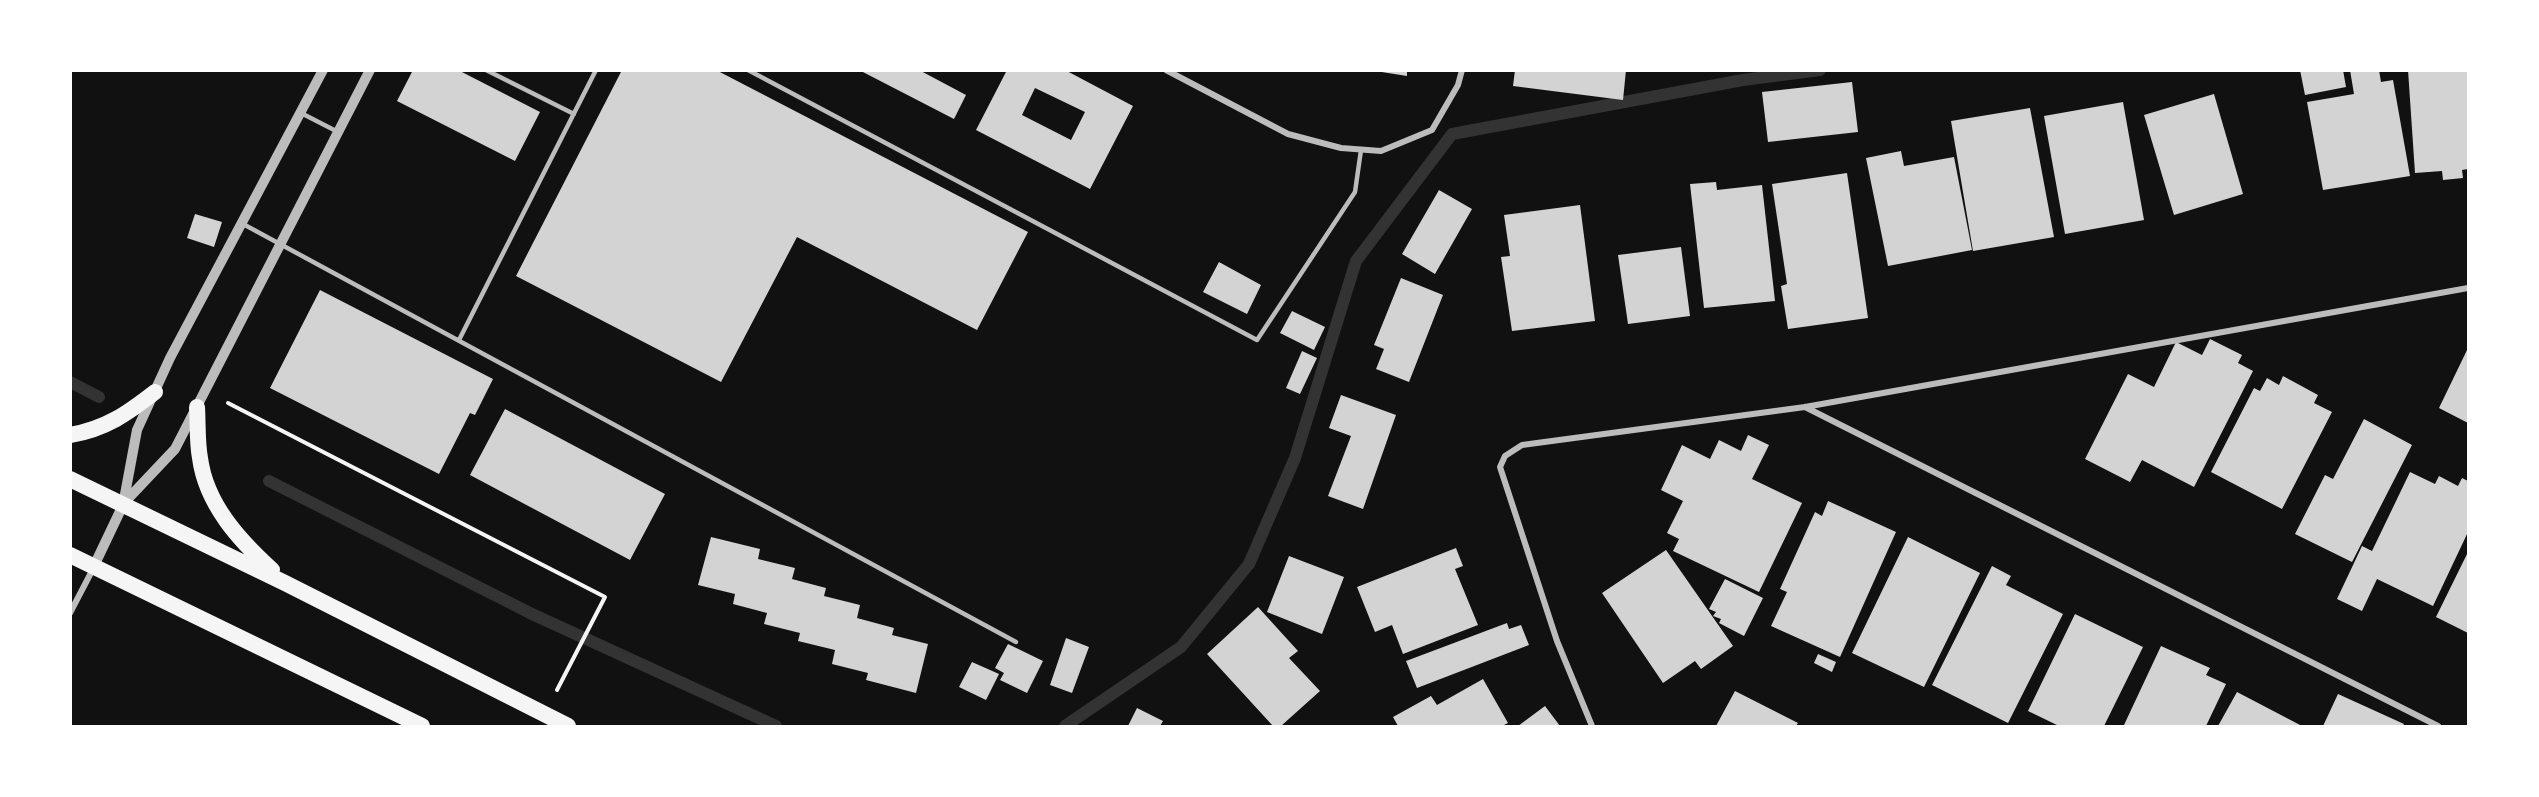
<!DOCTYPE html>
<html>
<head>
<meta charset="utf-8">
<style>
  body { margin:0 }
  #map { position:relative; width:2539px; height:797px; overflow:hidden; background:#111; font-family:"Times New Roman",serif }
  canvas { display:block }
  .frame { position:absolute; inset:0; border:72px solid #fff; pointer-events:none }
</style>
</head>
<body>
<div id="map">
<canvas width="2539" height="797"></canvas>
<div class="frame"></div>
</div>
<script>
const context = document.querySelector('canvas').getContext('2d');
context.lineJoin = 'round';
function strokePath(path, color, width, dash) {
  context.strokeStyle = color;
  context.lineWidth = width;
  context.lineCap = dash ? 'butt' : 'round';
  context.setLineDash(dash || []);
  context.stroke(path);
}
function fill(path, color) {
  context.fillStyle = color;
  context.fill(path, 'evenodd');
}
const stream = new Path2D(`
  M70 382 99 397
  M269 481 532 614 776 726
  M1065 726 1181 647 1249 564 1295 458 1356 261 1452 134 1743 80 1820 70`);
const building = new Path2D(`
  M413 70H458L540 112 515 161 397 101Z
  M622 70H716L1028 232 977 330 797 237 721 382 516 276Z
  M859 70H919L966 95 954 119Z
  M1007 70H1065L1133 106 1090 189 976 130ZM1035 88 1085 112 1071 140 1022 115Z
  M1369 70H1407V76Z
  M1515 70H1626L1623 100 1513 86Z
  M2300 70H2343L2346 87 2305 95Z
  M2350 70H2379L2381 82 2393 80 2410 176 2323 190 2307 102 2354 94Z
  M2408 70H2468V169L2462 170 2463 178 2443 180 2442 171 2415 173Z
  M1852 82 1858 132 1768 142 1762 92Z
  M2214 94 2243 194 2174 215 2144 115Z
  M2123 102 2144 220 2065 234 2044 116Z
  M2030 108 2054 237 1973 251 1951 121Z
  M1901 151 1904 166 1954 157 1972 250 1888 266 1866 158Z
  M1847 173 1868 318 1788 329 1781 286 1787 284 1772 184Z
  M1716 182 1717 190 1762 185 1775 301 1704 308 1690 184Z
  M1439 190 1472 209 1435 274 1402 254Z
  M1580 205 1595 321 1512 331 1501 257 1510 256 1504 215Z
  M195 214 222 222 214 247 187 238Z
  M1681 247 1690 316 1628 324 1618 255Z
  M1219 262 1261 285 1247 314 1203 292Z
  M1401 278 1443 295 1409 382 1376 369 1384 349 1374 345Z
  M320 290 493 379 475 415 470 413 439 474 270 388Z
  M1292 311 1325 327 1314 350 1280 333Z
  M2210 339 2242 355 2238 363 2253 371 2194 487 2142 460 2130 482 2085 459 2128 374 2154 387 2176 342 2202 355Z
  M2468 348V423L2439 408Z
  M1302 351 1317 358 1300 394 1286 388Z
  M2283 376 2318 395 2314 403 2332 412 2282 509 2211 472 2254 388 2260 391 2267 378 2279 385Z
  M1341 395 1396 415 1363 509 1328 496 1351 436 1329 428Z
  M505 409 665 494 630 560 470 475Z
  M2364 419 2412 445 2352 562 2295 534 2325 475 2333 479Z
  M1748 435 1769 445 1752 479 1802 503 1759 592 1673 551 1679 539 1667 533 1683 501 1661 490 1682 445 1710 459 1719 440 1741 451Z
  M2410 472 2435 484 2439 476 2458 486 2462 478 2468 481V532L2433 606 2377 579 2362 611 2337 599 2362 546 2372 551Z
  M1828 501 1896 532 1840 657 1771 626 1787 592 1780 589 1815 512 1822 516Z
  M711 537 760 549 758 559 795 568 792 579 826 588 824 596 860 605 857 618 894 628 892 635 928 644 916 693 866 680 868 673 832 664 835 650 798 641 800 633 764 624 767 613 733 604 735 594 698 585Z
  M1908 537 1980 573 1924 687 1852 653Z
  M1456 548 1463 566 1455 569 1478 625 1403 654 1392 625 1375 632 1357 587Z
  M1666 550 1733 646 1701 669 1695 661 1663 683 1602 593Z
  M2468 552V633L2436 617Z
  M1289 556 1344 577 1322 634 1267 612Z
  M1992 566 2011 576 2006 585 2063 614 2008 723 1932 685Z
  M1725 579 1763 598 1744 636 1719 623 1721 619 1713 616 1716 612 1709 609Z
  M1258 607 1298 651 1289 658 1320 691 1281 726H1273L1207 654Z
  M2075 614 2143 647 2104 726H2059L2028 711Z
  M1507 623 1509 629 1521 625 1529 645 1417 688 1406 661Z
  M1066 638 1089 647 1072 693 1050 685Z
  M1008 644 1043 661 1027 693 1000 680 1004 673 995 668Z
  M2161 646 2210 668 2206 675 2226 684 2206 726 2124 725Z
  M1818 654 1836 662 1832 672 1814 663Z
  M972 662 999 674 986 700 959 687Z
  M1483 679 1508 723 1502 726H1398L1393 717 1431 696 1437 705Z
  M1735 691 1798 723 1796 726H1716Z
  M2237 692 2302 726H2218Z
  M2338 694 2404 724 2403 726H2323Z
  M1545 706 1560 726H1518Z
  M1137 708 1163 721 1160 726H1128Z`);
const path = new Path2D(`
  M228 403 605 597 557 690`);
const service = new Path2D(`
  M486 70 574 114
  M748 70 1257 340 1355 192 1361 150
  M301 113 338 132
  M243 224 1016 642
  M459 340 596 70`);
const minor = new Path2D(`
  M1166 70 1288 134 1341 148 1381 151 1432 130 1458 85 1462 70
  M1805 407 2438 726
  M70 613 94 567
  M1592 726 1557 641 1500 467 1505 456 1522 445 1805 407 2468 288`);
const tertiary = new Path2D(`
  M123 504 175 449 370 70
  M94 566 123 505 137 430 170 358 323 70`);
const trunk = new Path2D(`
  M197 407C198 424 197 442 200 458 206 504 239 540 272 570
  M70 435C106 429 128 413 155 392
  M70 479 285 583 568 726
  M70 555 422 726`);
strokePath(stream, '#333', 12);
fill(building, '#d3d3d3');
strokePath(path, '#f5f5f5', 4);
strokePath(service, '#bcbcbc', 4.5);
strokePath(minor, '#bcbcbc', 6);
strokePath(tertiary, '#bcbcbc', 10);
strokePath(trunk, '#f5f5f5', 16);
</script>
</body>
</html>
